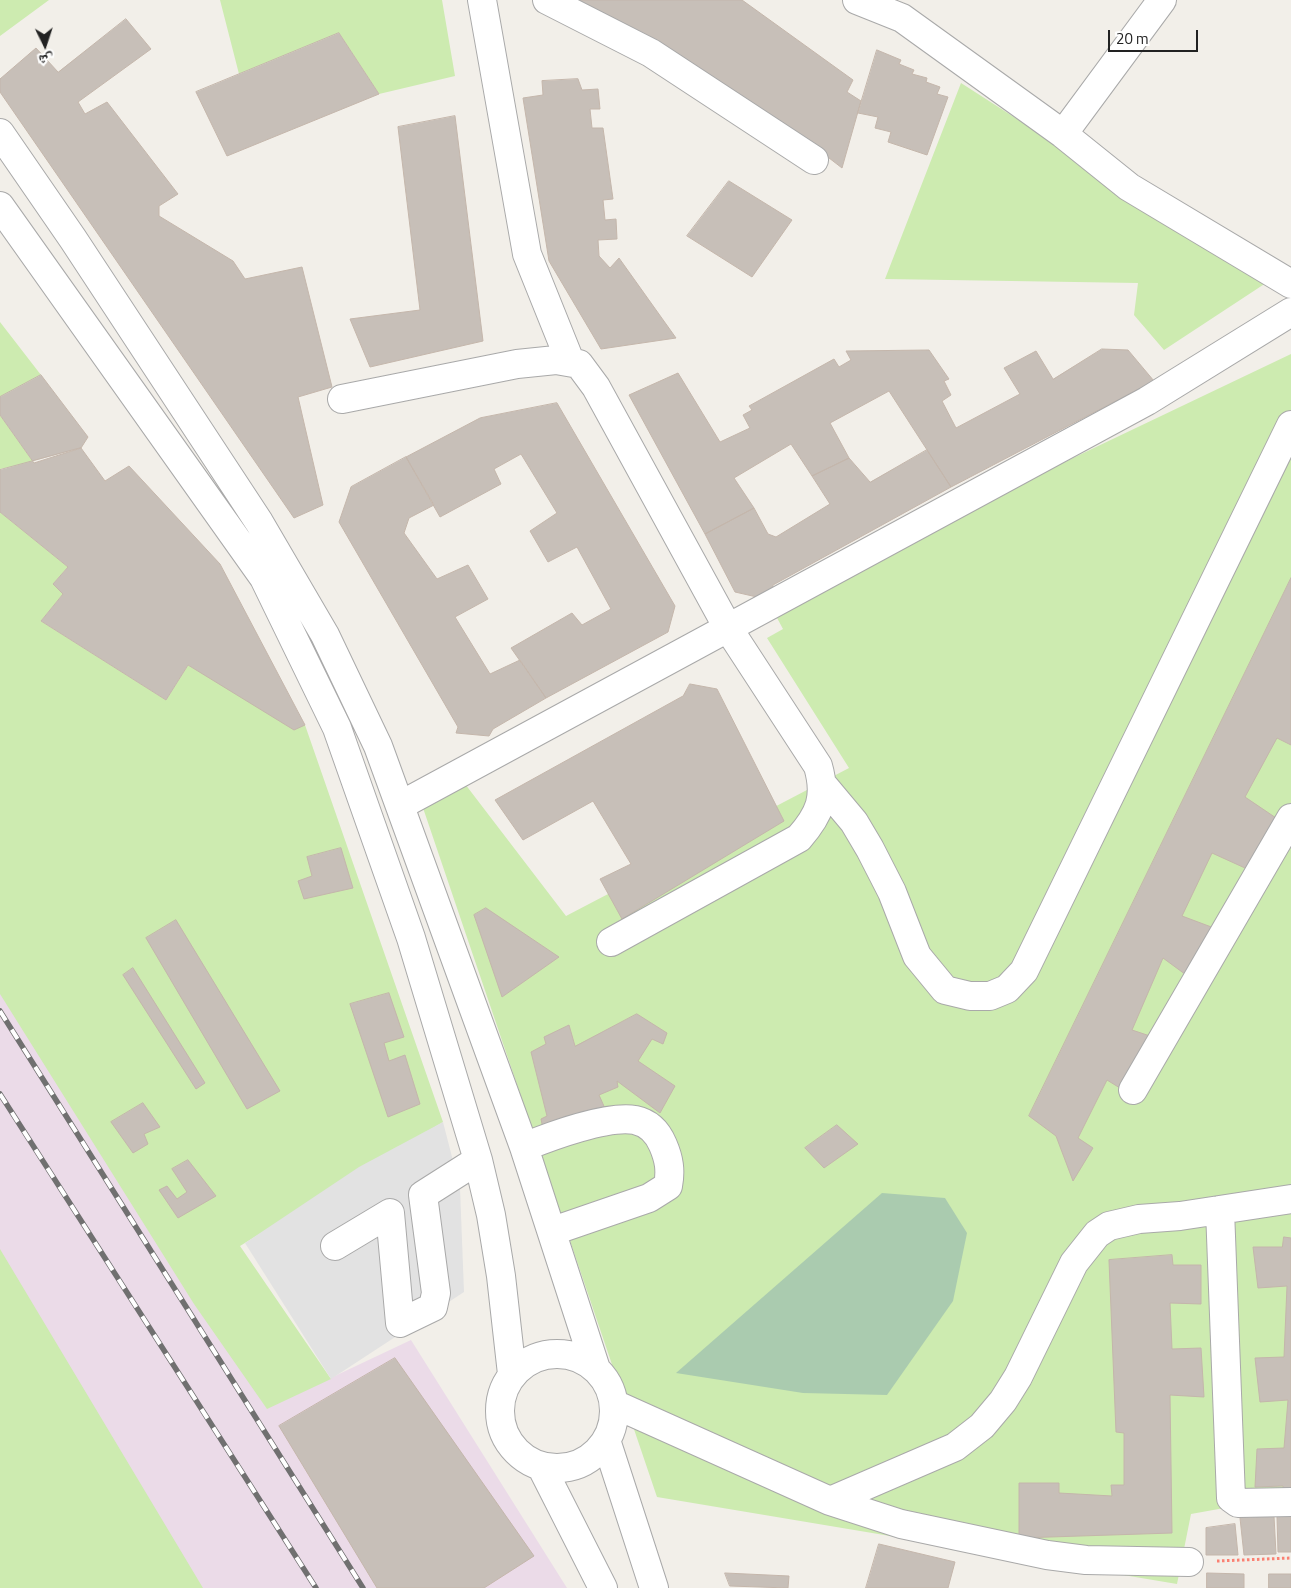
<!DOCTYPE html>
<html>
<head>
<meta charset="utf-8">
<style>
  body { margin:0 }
  #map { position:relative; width:1291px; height:1588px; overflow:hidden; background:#f2efe9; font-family:"Titillium Web","Noto Naskh Arabic",sans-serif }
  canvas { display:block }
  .north { position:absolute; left:20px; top:20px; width:50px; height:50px; -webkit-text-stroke:4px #fff; paint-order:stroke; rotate:176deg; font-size:14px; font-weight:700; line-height:20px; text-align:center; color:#222 }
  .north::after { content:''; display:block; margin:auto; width:18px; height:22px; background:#222; clip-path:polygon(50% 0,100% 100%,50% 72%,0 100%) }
  .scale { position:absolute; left:1108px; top:30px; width:90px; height:22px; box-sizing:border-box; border:2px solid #222; border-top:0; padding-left:6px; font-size:15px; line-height:18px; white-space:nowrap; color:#222; -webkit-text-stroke:4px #fff; paint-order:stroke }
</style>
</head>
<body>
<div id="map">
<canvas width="1291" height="1588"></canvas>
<div class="north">ش</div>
<div class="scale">20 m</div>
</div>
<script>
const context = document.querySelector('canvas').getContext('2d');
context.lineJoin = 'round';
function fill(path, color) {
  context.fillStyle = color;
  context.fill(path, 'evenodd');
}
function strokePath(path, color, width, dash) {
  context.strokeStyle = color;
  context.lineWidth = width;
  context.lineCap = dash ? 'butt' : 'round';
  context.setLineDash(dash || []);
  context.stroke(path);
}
const industrial = new Path2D(`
  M0 990 267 1408 411 1340 567 1588H202L0 1257Z`);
const grass = new Path2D(`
  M0 0H49L0 36Z
  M220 0H442L455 76 379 94 339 33 239 74Z
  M961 83 1269 281 1164 350 1134 315 1138 283 885 279Z
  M0 322 41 375 0 397Z
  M1291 354V1496L1191 1514 1177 1584 657 1497 421 802 462 780 566 916 849 768 767 638 783 629 769 603Z
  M0 415 34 463 0 469Z
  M0 512 68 567 53 584 63 594 41 621 166 700 188 665 305 725 443 1122 240 1246 331 1379 267 1409 194 1304 0 994Z
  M0 1249 203 1588H0Z`);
const cemetery = new Path2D(`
  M882 1193 945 1198 967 1233 953 1301 887 1395 803 1393 676 1373Z`);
const parking = new Path2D(`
  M443 1122 460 1188 464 1292 331 1379 245 1243 359 1167Z`);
const building = new Path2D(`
  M576 0H742L853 80 847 92 861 101 842 168 789 127 663 44Z
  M126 19 151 49 78 102 85 114 107 102 178 194 159 206V216L233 261 245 279 302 267 332 387 298 397 323 505 294 518 0 92V79L36 48 58 72Z
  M339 33 379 94 227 156 196 92Z
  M877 50 901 60 899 64 914 70 912 74 927 78 926 82 940 87 937 94 948 97 927 155 888 142 891 132 875 128 878 117 858 113Z
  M578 79 582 90 598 89 600 109H590L592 128H603L613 199 603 200 605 220 616 219 617 239 598 240 599 256 610 268 619 258 676 338 601 349 549 261 523 98 543 95 542 81Z
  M455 116 483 341 370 367 350 319 420 310 398 127Z
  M729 181 792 220 752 277 687 236Z
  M1102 349 1128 350 1154 381 951 487 889 391 830 423 849 458 812 476 791 444 734 478 754 508 705 534 629 395 678 373 720 442 750 428 743 415 752 410 749 406 834 359 839 367 851 360 846 351 929 350 949 379 944 381 951 395 942 401 956 428 1020 394 1004 368 1036 351 1053 379Z
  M41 375 88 437 81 448 34 463 0 415V397Z
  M557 403 675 606 668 632 546 698 511 648 572 613 582 625 611 609 577 547 548 562 530 531 557 513 521 454 494 469 501 484 440 517 406 457 480 418Z
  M81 448 105 481 129 466 220 564 305 725 294 730 188 665 166 700 41 621 63 594 53 584 68 567 0 512V470Z
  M927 450 951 487 773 585 770 600 735 592 705 534 754 508 768 534 776 537 830 504 812 476 849 458 870 482Z
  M406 457 434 505 409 518 404 533 437 579 468 565 488 599 455 617 490 674 520 660 546 698 493 729 489 736 456 733 458 727 339 522 351 487Z
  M1291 578V745L1277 738 1245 797 1285 824 1256 873 1212 853 1182 916 1222 931 1193 980 1163 958 1132 1030 1156 1038 1128 1093 1107 1080 1078 1138 1093 1148 1073 1181 1056 1136 1029 1116Z
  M690 684 717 689 784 821 622 919 600 879 631 864 593 801 523 840 495 800 683 696Z
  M341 848 353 888 304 899 298 881 312 876 307 857Z
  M486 908 559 957 502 997 474 915Z
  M176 920 280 1091 247 1109 146 938Z
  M133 968 205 1083 196 1089 123 975Z
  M389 993 404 1037 384 1043 389 1061 405 1055 420 1104 388 1117 350 1004Z
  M637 1014 667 1033 663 1044 652 1039 638 1061 675 1086 660 1113 617 1081 618 1087 599 1095 607 1113 543 1129 541 1119 547 1116 531 1052 546 1044 544 1037 569 1025 575 1046Z
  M143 1103 160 1127 144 1134 148 1144 133 1153 111 1122Z
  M837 1125 858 1144 824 1168 805 1148Z
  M188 1160 216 1196 178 1218 159 1190 167 1186 177 1199 187 1192 172 1169Z
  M1284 1237 1291 1238V1497H1285L1283 1486 1255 1487 1257 1449 1284 1448 1288 1400 1260 1402 1255 1358 1284 1357 1287 1286 1258 1288 1253 1247H1282Z
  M1172 1255 1173 1265H1201V1304L1170 1303 1172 1349 1201 1348 1204 1397 1170 1395 1172 1533 1019 1538V1483H1059V1493L1112 1496 1111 1485H1124V1433L1116 1432 1109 1260Z
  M395 1358 534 1556 484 1588H377L279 1426Z
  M1274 1516 1276 1554 1244 1555 1240 1518Z
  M1291 1516V1552H1278L1277 1517Z
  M1235 1524 1238 1555H1206V1528Z
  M879 1544 955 1562 948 1588H866Z
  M725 1573 789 1576 788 1588 730 1586Z
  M1207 1573 1244 1574V1588H1207Z
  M1269 1574H1291V1588H1269Z`);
const path = new Path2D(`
  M1217 1561 1291 1558`);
const minor = new Path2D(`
  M482 0 527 254 570 361
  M547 0 651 53 814 160
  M857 0 902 18 1063 134 1129 187 1291 284
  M0 133 73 239 259 522 325 635 378 746 524 1147 596 1369
  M1063 134 1162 0
  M0 206 264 578 337 728 411 938 478 1160 491 1215 501 1276 512 1374
  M342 399 517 364 556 360 579 364 596 387 728 628 818 766C827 797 820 814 799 838L611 942
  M823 785 854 822 870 849 892 892 917 956 945 990 970 996H990L1007 989 1024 971 1291 425
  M401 805 1147 401 1291 312
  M1133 1090 1291 818
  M524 1147C551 1136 608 1115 635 1120 649 1123 658 1133 663 1145 669 1159 671 1170 668 1186L649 1198 553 1231
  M1220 1210 1231 1498 1238 1503 1291 1502
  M335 1246 390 1213 400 1323 433 1307 436 1293 423 1195 478 1160
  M500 1411a57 57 0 1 1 114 0a57 57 0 1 1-114 0Z
  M614 1404 830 1501 901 1524 1047 1555 1086 1560 1189 1562
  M606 1440 654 1588
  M541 1466 603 1588
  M830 1501 955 1447 982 1426 1003 1401 1018 1377 1074 1263 1097 1234 1109 1226 1139 1219 1180 1216 1291 1199`);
const rail = new Path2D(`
  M0 1011 363 1588
  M0 1094 316 1588`);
fill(industrial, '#ebdbe8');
fill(grass, '#cdebb0');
fill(cemetery, '#aacbaf');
fill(parking, '#e2e2e2');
fill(building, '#c7bfb8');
strokePath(building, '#c4b6ab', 1);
strokePath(minor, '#a9a9a9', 30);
strokePath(path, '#fa8072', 3, [2.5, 2.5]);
strokePath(minor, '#fff', 28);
strokePath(rail, '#707070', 5.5);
strokePath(rail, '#fff', 4, [11]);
</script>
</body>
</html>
